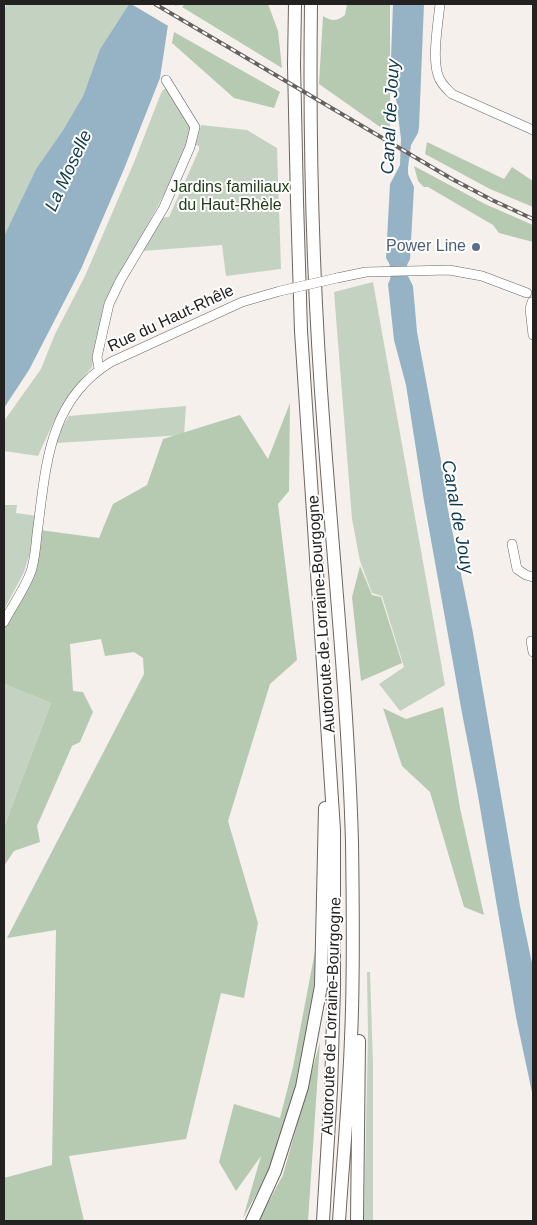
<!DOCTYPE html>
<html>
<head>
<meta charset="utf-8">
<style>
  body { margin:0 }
  #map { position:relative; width:537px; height:1225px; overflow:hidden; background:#f5f0ec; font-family:Helvetica,sans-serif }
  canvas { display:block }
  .frame { position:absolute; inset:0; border:5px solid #242221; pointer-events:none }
</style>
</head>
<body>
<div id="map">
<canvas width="537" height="1225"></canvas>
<div class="frame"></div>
</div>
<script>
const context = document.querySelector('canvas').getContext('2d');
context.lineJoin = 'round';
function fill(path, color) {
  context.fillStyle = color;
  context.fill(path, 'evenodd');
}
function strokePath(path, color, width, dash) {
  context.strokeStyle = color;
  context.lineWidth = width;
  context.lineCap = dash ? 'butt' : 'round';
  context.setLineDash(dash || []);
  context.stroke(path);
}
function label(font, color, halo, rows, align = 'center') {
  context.font = font + ' Helvetica,sans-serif';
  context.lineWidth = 4;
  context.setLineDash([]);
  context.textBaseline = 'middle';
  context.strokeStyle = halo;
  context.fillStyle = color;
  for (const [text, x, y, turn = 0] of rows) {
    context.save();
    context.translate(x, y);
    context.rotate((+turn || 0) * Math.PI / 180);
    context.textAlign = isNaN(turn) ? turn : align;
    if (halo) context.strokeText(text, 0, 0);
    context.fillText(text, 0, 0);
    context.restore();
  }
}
const green = new Path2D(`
  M7 4H129L100 49 83 96 63 130 36 169 4 236V9Z
  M166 88 192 129 177 170 103 309 92 367 75 387 53 423 38 456 4 451V421L41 369 55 334 85 276 135 160 154 111 162 91Z
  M201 125 247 130 277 148 281 269 226 276 222 245 142 251 159 218 169 217 199 150V146L195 145Z
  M373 282 445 685 400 711 379 684 404 667 382 596 372 593 360 561 352 519 334 292Z
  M186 406 184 435 57 443 59 433 69 416Z
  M4 505H17L16 513 37 516 33 543 24 572 4 610Z
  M4 684 51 703 4 827Z
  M367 972H370L373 1064V1221H364L368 1034Z`);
const forest = new Path2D(`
  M185 4H268L278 31 282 68 182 7Z
  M347 4H390V134L319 84 323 16C332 22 337 21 345 15Z
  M174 32 280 92 274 108 234 98 172 43Z
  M427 142 504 179 512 167 533 181V207L490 189 425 154Z
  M414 166 485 204 533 225V242L499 233 493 225 428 187H424L418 181Z
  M290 403 289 491 278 504 297 660 270 684 228 821 258 923 244 998 221 993 186 1139 69 1156 84 1221H4V1178L52 1165 56 930 7 938 144 674 143 658 134 652 105 656 101 639 70 644 73 691 83 692 93 712 80 742 72 746 37 826 40 842 14 851 4 866V827L51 703 4 684V622L28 579 40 530 99 538 113 504 147 485 163 439 240 415 268 459Z
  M360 566 372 595 381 597 402 663 361 681 352 597Z
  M443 707 460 808 484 915 464 907 430 792 402 766 383 708 406 719Z
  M316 946 315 993 299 1081 270 1170 243 1218 261 1156 236 1191 219 1162 234 1104 280 1118 293 1067Z
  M320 1042 308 1221H258L283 1175Z`);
const water = new Path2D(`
  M129 4H177L168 25 160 78 124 169 81 269 29 370 4 408V236L36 169 63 130 83 96 100 49Z
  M393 4H424L419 127 418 133 411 145 408 167V174L414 187 410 259 407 265 408 276 413 286 417 332 447 493V505L473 633 520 906 533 968V1097L516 1017 477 790 462 713 424 501 406 385 394 340 388 284C393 274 392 267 386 258L390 184 400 165 401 139 391 58Z`);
const pier = new Path2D(`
  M131 4H173L178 7 170 27Z`);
const minor = new Path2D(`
  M440 4C438 23 432 58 438 75 440 83 446 88 452 94L533 130
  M337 278 366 272 449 270 482 276 527 293
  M532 302 530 309 533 335
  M99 369 97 357 109 304 120 281 164 207 190 147 195 127 166 80
  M512 544 517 569 526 575 533 577
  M4 622C11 608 29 582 32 568 35 557 36 545 37 534 46 468 47 401 111 362L242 302 280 291
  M531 641 533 652`);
const highway = new Path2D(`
  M295 4 294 65 297 201 301 331 334 830V986L331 1089 323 1221
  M311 4C309 147 313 290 324 432 334 569 348 705 352 842 353 907 354 973 351 1038 349 1099 343 1160 339 1221
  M252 1221 275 1171 302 1087 321 986 325 808
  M357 1221 359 1041`);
const rail = new Path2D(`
  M155 4 452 179 492 200 533 219`);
const minorBridge = new Path2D(`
  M280 291 337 278`);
const markers = [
  [476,247,5,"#5c6f8a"]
];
const parkNames = [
  ["Jardins familiaux",230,188],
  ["du Haut-Rhèle",230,206]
];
const serviceNames = [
  ["Power Line",466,247]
];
const streetNames = [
  ["Rue du Haut-Rhêle",171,319,-25],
  ["Autoroute de Lorraine-Bourgogne",322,614,-94],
  ["Autoroute de Lorraine-Bourgogne",332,1016,-88]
];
const waterNames = [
  ["Canal de Jouy",391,117,-87],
  ["La Moselle",69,171,-65],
  ["Canal de Jouy",457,517,80]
];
fill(green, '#c4d2c1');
fill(forest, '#b6cab1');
fill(water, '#95b3c4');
fill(pier, '#f5f0ec');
strokePath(minor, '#6a6663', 10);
strokePath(highway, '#6a6663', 14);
strokePath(minor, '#fff', 9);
strokePath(highway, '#fff', 12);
strokePath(rail, '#64615f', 4);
strokePath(rail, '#fff', 2, [5.5]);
strokePath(minorBridge, '#6a6663', 10, []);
strokePath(minorBridge, '#fff', 9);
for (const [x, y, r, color] of markers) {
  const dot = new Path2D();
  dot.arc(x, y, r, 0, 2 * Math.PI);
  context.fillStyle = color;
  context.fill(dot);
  strokePath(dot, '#fff', 2);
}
label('16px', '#213e19', '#fff', parkNames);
label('16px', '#4e5e75', '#fff', serviceNames, 'right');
label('16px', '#242221', '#fff', streetNames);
label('italic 18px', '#103a4e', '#fff', waterNames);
</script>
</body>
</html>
